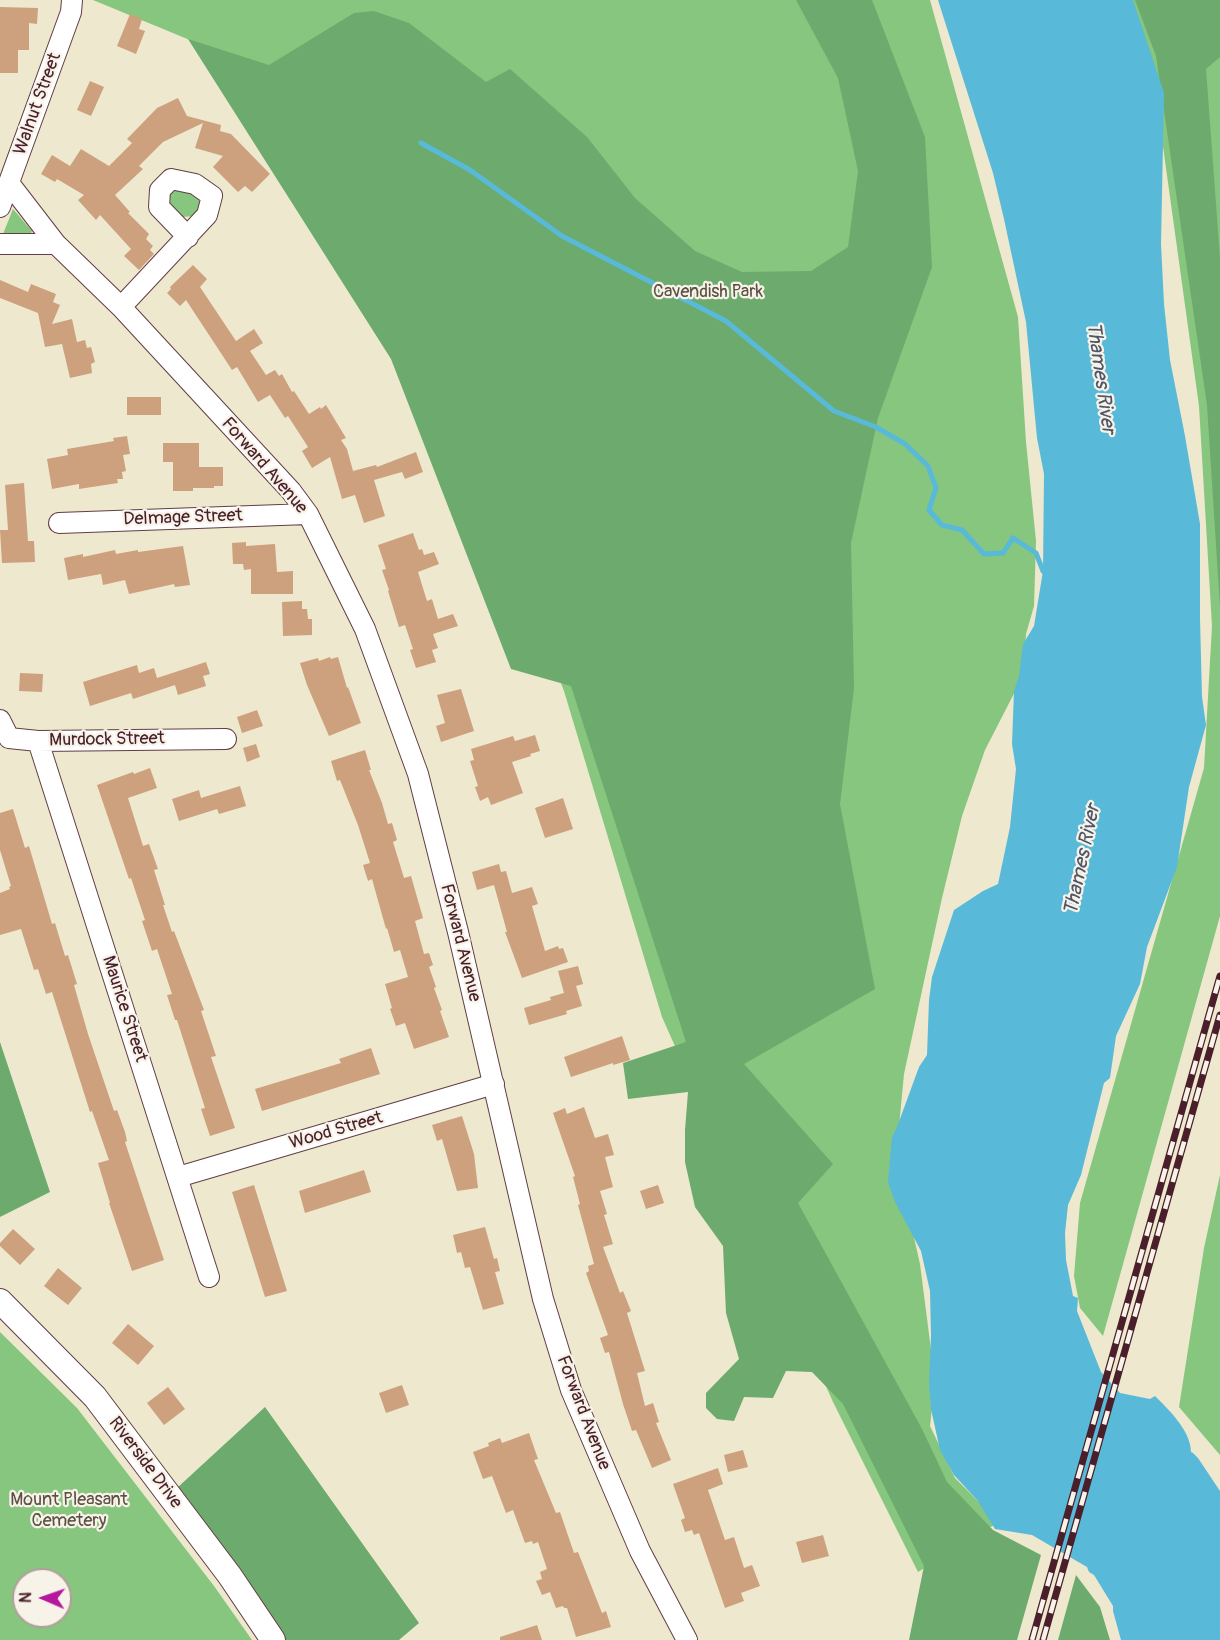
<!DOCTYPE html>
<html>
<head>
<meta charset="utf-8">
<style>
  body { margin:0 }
  #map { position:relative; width:1220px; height:1640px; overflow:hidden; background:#eee8cf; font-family:Pangolin,sans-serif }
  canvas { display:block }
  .north { position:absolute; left:12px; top:1568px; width:60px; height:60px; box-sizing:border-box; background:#f7f3e8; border:2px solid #b29e9c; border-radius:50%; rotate:272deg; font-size:16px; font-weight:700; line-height:24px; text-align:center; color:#4a1f2b }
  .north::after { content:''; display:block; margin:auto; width:21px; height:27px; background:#b5179e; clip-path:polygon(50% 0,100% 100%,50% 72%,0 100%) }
</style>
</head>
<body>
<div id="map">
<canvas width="1220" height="1640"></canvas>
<div class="north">N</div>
</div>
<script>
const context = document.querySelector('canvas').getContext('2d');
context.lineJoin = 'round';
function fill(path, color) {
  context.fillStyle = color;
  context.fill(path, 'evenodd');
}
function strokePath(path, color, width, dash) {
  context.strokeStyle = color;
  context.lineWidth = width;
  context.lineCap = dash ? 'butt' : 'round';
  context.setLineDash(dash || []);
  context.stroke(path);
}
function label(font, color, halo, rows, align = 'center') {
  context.font = font + ' Pangolin,sans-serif';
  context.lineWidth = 4.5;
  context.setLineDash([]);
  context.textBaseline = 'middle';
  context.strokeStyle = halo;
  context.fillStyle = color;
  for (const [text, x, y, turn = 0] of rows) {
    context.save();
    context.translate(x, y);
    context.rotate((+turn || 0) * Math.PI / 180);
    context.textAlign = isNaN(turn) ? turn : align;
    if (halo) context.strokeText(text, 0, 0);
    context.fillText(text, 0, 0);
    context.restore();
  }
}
const green = new Path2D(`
  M93 0H930L1018 317 1026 442 1036 541 1034 606 1026 634 1023 676 985 750 962 816 942 898 904 1074 896 1158 920 1264 935 1381 930 1426 955 1478 999 1522 918 1572 833 1402 662 1017 564 691 487 491 214 50Z
  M1129 0H1220V916L1103 1336 1080 1308 1074 1276 1080 1203 1204 768 1212 626 1199 406 1151 60Z
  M177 185 197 196 202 207 195 216 182 217 167 201 168 191Z
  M13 209 32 231 29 239 3 234Z
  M1220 1175V1455L1179 1407 1204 1248Z
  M0 1332 77 1408 214 1586 252 1640H0ZM24 1580H60V1616H24Z`);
const forest = new Path2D(`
  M796 0H872L925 137 932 267 878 418 851 543 854 688 840 804 875 989 744 1064 833 1164 798 1203 922 1429 947 1482 993 1530 1041 1555 1017 1640H909L924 1566 843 1404 812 1372 786 1371 773 1398 744 1397 734 1421 717 1419 706 1408V1393L739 1359 726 1313 723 1246 695 1207 685 1162V1130L688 1092 628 1099 623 1063 686 1042 571 686 511 669 391 359 188 39 269 65 354 13 374 11 409 23 486 82 510 69 587 137 635 198 695 251 742 272 811 271 848 247 858 171 838 78Z
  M1135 0H1220V57L1206 69 1220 258V607L1207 405 1156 56Z
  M0 1042 50 1192 0 1217Z
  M265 1407 419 1623 399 1640H284L177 1488Z
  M1076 1575 1100 1607 1110 1640H1058Z`);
const water = new Path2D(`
  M938 0H1133L1164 93 1161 244 1164 304 1170 360 1185 436 1200 524V619L1202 697 1206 725 1189 787 1177 867 1147 947 1140 984 1116 1036 1110 1078 1104 1083 1081 1175 1068 1205 1065 1233 1066 1260 1073 1296 1078 1298 1077 1311 1101 1372 1120 1393 1150 1399 1155 1396C1169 1410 1191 1431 1191 1452L1193 1453 1198 1458 1220 1491V1640H1121L1113 1611V1606L1094 1575 1089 1572 1087 1567 1032 1535 995 1529 978 1501 954 1475 940 1450 931 1409 929 1384 931 1336 930 1291 921 1251 895 1202 888 1182 892 1137 897 1127 919 1067 927 1055 929 1000 932 977 954 910 983 891 998 884 1010 827 1016 769 1012 744 1014 691 1019 676 1023 644 1034 626 1043 571 1044 474 1037 438 1026 322 1004 219 993 173Z`);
const stream = new Path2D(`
  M421 143 470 170 562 236 726 321 834 411 876 427 905 444 928 466 936 488 929 510 942 525 962 530 984 554 1003 553 1013 538 1036 553 1043 571 1048 576`);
const building = new Path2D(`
  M0 7 38 8 37 24 29 23V50H18V73H0Z
  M130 14 142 19 139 29 145 31 136 54 117 46Z
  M90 81 104 87 91 116 77 110Z
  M178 98 187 116 221 125 220 131 231 134 270 174 252 192 245 186 238 192 213 167 223 156 195 148 203 123 163 142 139 166 143 169 115 195 130 212 128 213 149 234 146 239 153 246 150 250 154 254 139 270 124 256 131 249 100 215 96 220 78 200 84 195 57 179 55 182 41 174 52 155 70 166 81 149 109 166 132 143 127 139 157 108Z
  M193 265 207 279 200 287 236 341 254 329 263 343 250 351 266 375 275 370 279 376 282 374 292 392 294 391 309 414 320 407 321 409 326 405 346 438 341 440 347 449 353 471 376 465 377 467 416 452 423 472 405 479 402 472 374 480 385 516 364 523 355 495 342 499 330 457 312 468 302 451 308 447 288 416 285 418 270 395 258 402 237 367 232 370 186 300 180 306 167 293 171 289 170 287Z
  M0 280 28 292 31 284 56 294 53 302 60 305 52 324 72 319 77 342 85 340 87 348 91 347 95 362 91 364 92 373 70 378 62 344 45 347 38 313 0 298Z
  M127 397H161V415H127Z
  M127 436 130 454 123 455 126 471 122 472 123 479H117L118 483 79 489V484L52 489 47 459 68 455 67 449 114 441 113 438Z
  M163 443H199V467H223V486H214V488H193V491H173V462H163Z
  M24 483 28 541H34L35 562 2 563 0 530H8L5 485Z
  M413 533 419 550 422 549 424 555 434 552 439 564 418 572 427 601 432 599 438 619 453 614 458 626 433 634 438 648 432 650 436 662 416 668 410 650 413 649 405 625 399 627 388 591 389 590 382 570 386 569 378 545Z
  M246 542V546L275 544 277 572 293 571V594H251V569L244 570 243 564H233L232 543Z
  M183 546 190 585 175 587 174 584 129 594 125 580 103 585 101 574 68 580 64 558 83 554V557L115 550 116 554 138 550V552Z
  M302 601V609H307L308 619H312V635L283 636 282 602Z
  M330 657 331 659 338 657 347 688 348 687 361 723 329 736 307 685 300 663 318 658 319 661Z
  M206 662 210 674 203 676 206 686 178 695 175 685 133 699 131 693 90 706 83 682 137 665 139 673 154 668 157 678Z
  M20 673 43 674 42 692 19 691Z
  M461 689 474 731 441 742 436 726 445 723 437 695Z
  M257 710 263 726 242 733 237 717Z
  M535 735 540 751 530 754 531 756 512 762 523 793 491 805 488 797 480 801 475 787 478 786 470 761 474 760 471 749 513 736 515 741Z
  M256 744 260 757 247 762 243 748Z
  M365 750 371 770H369L382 803 388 824 392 823 397 840 393 842 404 878 411 876 423 918 415 921 424 954 429 953 433 965 429 967 436 987 434 988 442 1010 440 1011 449 1037 414 1049 405 1023 396 1026 390 1009 392 1008 385 984 408 977 400 950 394 952 387 928 386 929 372 879 368 881 363 865 370 863 358 825 340 780 337 781 331 761Z
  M150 768 157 788 128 798 143 846 149 844 158 869 154 870 165 905H163L172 932 174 931 204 1010 201 1011 216 1056 211 1057 235 1128 210 1136 201 1109 205 1108 177 1020H175L167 995 172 994 157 949 152 951 142 921 145 920 131 878 129 879 97 785 133 772 134 774Z
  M240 786 246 806 219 814 217 809 179 821 172 799 199 790 201 798Z
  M563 798 573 829 545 838 535 808Z
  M13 809 25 848 29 846 52 924 55 923 65 956 68 955 77 984 74 985 88 1034 114 1111 117 1110 125 1132 127 1141 125 1142 164 1260 132 1271 109 1203H110L98 1163 109 1160 92 1111 90 1112 52 992 46 994 38 969 34 970 21 929 0 935V893L10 889 9 887 11 886 0 850V813Z
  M499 864 501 872 506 871 512 893 532 887 538 904 532 906 545 951 558 946 559 949 563 948 568 962 522 978 505 932H507L494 885 477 890 472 872Z
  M578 966 583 984 576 986 582 1006 566 1011 567 1014 529 1025 524 1008 551 1000 550 997 564 993 558 971Z
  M622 1036 630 1060 613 1065V1063L571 1077 564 1057Z
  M371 1048 380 1074 262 1111 255 1089 341 1063 339 1059Z
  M584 1107 595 1138 608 1134 614 1155 605 1157 613 1187 600 1191 607 1214 604 1215 613 1244 603 1247 620 1293 623 1291 631 1311 627 1313 645 1371 637 1373 645 1406 653 1403 659 1422 656 1423 671 1460 652 1468 636 1430 632 1431 623 1404 609 1352 605 1353 600 1338 608 1335 586 1273 589 1271 588 1266 594 1264 578 1205 580 1204 573 1177 575 1176 553 1113 565 1108 567 1114Z
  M462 1116 474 1154 478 1188 457 1191 442 1139 437 1141 432 1125Z
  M364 1170 371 1192 305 1213 299 1191Z
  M254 1185 287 1291 265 1297 232 1192Z
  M658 1185 664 1203 646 1209 640 1191Z
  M485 1227 494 1259 497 1258 500 1271 495 1272 504 1304 483 1310 470 1267 465 1268 461 1252 457 1253 453 1235Z
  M13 1229 35 1249 20 1265 0 1246V1243Z
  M58 1268 82 1288 68 1305 44 1286Z
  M128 1324 154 1346 138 1365 112 1343Z
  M402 1385 409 1405 386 1413 379 1393Z
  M168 1387 185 1409 164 1425 147 1403Z
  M529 1433 538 1459 534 1460 556 1513 560 1512 574 1553 578 1552 602 1613 606 1611 611 1627 576 1637 567 1608H564L563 1606 556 1608 550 1592 542 1595 536 1581 542 1579 540 1572 547 1569 538 1542 533 1544 532 1541 525 1543 513 1510 506 1513 492 1476 483 1479 473 1452 489 1446 488 1443 500 1438 502 1443Z
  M743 1450 748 1467 728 1472 724 1455Z
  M718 1468 723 1484 708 1490 725 1540 734 1537 744 1568 752 1565 760 1586 741 1593 744 1601 725 1608 699 1533 694 1535 692 1530 685 1532 681 1520 685 1518 673 1484Z
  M823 1535 829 1556 802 1563 796 1542Z
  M537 1625 542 1640H500V1637Z`);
const minor = new Path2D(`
  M9 183 56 244
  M0 207 71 12 72 0
  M0 244H56L121 307 291 491 308 514 365 629 418 774 458 932 543 1299 571 1390 640 1551 687 1640
  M121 307 207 215 212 196 195 184 171 179 160 190 159 207 188 237
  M59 523 308 514
  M0 720 9 738 38 741 226 739
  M38 741 209 1277
  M178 1177 494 1084`);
const major = new Path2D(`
  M0 1301 95 1397 230 1576 273 1640`);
const rail = new Path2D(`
  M1032 1640 1220 976
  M1043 1640 1220 1015`);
const streetNames = [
  ["Walnut Street",38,104,-70],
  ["Forward Avenue",264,466,49],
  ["Delmage Street",183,518,-2],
  ["Murdock Street",107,740,-1],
  ["Forward Avenue",460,943,76],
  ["Maurice Street",124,1009,72],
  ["Wood Street",336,1131,-16],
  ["Forward Avenue",583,1413,69],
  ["Riverside Drive",145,1463,53]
];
const parkNames = [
  ["Cavendish Park",708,292],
  ["Mount Pleasant",69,1500],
  ["Cemetery",69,1521]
];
const waterNames = [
  ["Thames River",1100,378,82],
  ["Thames River",1083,860,-78]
];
fill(green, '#86c67e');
fill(forest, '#6cab6d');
fill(water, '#59b9d8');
strokePath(stream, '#59b9d8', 5);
fill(building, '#cda17d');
strokePath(minor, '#633d44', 22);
strokePath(major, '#633d44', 26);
strokePath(minor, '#fff', 20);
strokePath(major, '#fff', 24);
strokePath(rail, '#4a1f2b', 7);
strokePath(rail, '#f7f3e8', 4.5, [14]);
label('18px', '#4a1f2b', '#f7f3e8', streetNames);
label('18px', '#5c5144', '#f7f3e8', parkNames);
label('italic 20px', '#4f5568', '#f7f3e8', waterNames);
</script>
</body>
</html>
